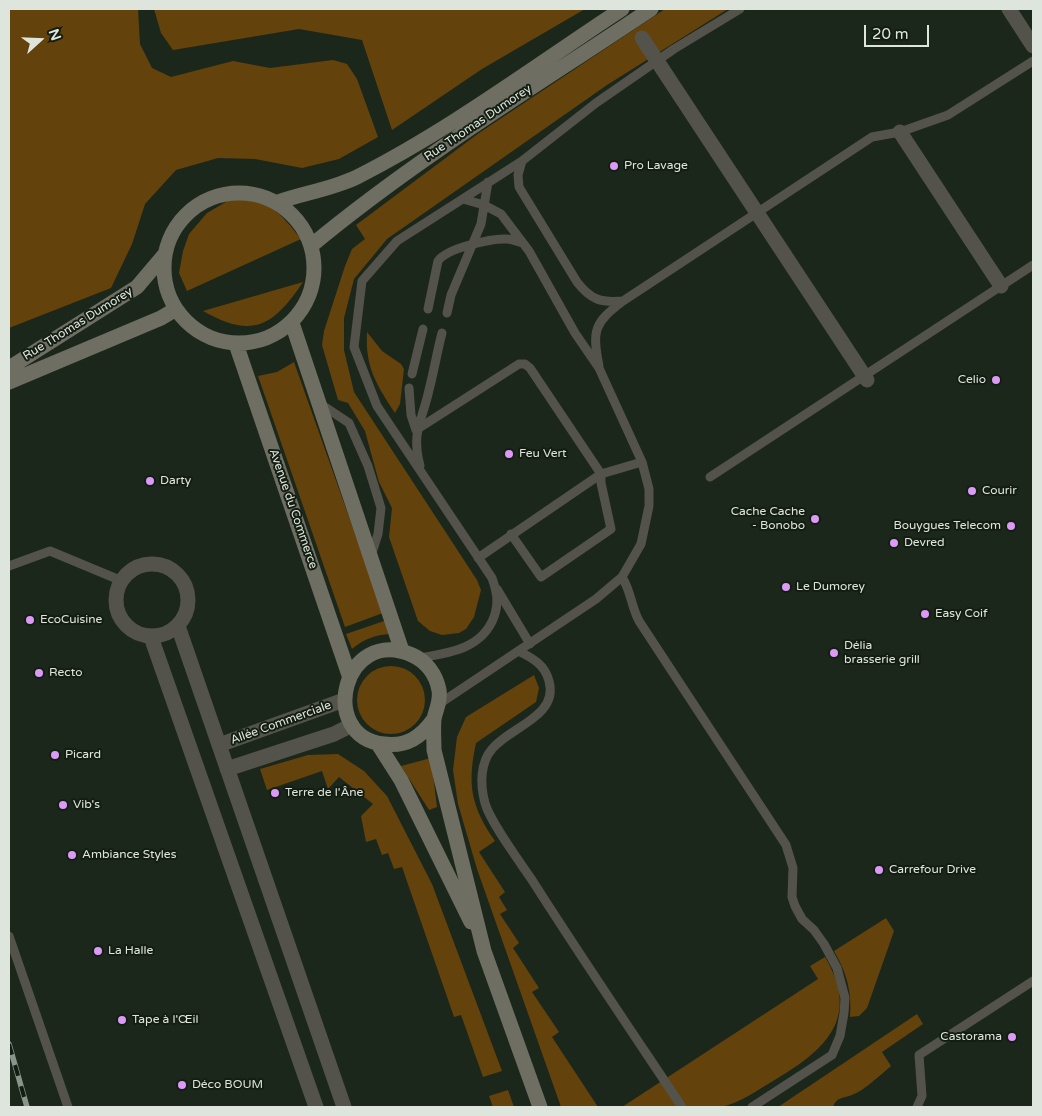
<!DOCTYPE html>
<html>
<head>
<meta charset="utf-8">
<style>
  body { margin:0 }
  #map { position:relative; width:1042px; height:1116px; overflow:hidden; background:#1c271b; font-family:"Varela Round",sans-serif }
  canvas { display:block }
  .frame { position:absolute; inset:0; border:10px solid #dee5dd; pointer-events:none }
  .north { position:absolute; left:15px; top:15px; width:50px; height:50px; -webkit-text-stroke:4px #131d12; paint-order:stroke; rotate:70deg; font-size:14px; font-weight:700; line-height:20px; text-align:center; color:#dee5dd }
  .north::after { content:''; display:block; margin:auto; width:18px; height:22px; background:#dee5dd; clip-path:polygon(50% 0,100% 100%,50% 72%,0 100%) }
  .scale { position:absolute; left:864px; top:25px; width:65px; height:22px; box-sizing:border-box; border:2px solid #dee5dd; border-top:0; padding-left:6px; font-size:15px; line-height:18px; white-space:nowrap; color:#dee5dd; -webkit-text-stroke:4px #131d12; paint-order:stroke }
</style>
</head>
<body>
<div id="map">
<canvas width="1042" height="1116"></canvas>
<div class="frame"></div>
<div class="north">N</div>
<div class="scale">20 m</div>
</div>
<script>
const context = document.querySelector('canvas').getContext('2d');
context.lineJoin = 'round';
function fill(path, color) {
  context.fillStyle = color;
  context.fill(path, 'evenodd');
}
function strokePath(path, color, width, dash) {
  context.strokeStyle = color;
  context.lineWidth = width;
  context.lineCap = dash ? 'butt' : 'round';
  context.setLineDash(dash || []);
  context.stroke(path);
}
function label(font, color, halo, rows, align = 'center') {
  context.font = font + ' "Varela Round",sans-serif';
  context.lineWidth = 4;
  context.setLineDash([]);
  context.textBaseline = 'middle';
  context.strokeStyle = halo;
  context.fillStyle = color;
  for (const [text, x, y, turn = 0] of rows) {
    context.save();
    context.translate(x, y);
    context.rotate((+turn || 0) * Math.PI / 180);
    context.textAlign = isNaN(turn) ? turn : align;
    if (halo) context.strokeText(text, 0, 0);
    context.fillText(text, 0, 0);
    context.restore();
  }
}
const green = new Path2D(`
  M9 9H138L140 44 152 68 171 77 233 61 270 68 333 60 347 64 357 79 378 137 339 159 302 168 255 159 218 158 176 170 145 204 132 244 111 288 9 328Z
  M154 9H585L482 69 392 130 362 40 299 29 173 50 161 33Z
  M665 9H728L607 85 387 239 354 279 344 318V350L354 392 477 580 481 590 474 617 466 629 459 633 442 635 430 631 418 621 389 537 392 508 379 482 365 431 348 403 338 400 322 345 324 331 345 266 352 249 365 239 356 225 479 133Z
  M231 199C271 201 277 209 301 239L187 291 179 273 183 251 189 234 207 213Z
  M303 282C273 327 252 339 203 311Z
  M367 332 382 351 401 364 404 369 400 404 395 413C376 384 365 367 367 332Z
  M294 362 383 613 345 627 258 376 277 372Z
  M387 620 390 634C375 635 364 639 352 649L346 634Z
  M357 700a34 34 0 1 1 68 0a34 34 0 1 1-68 0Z
  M534 675 539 688 536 702 476 743C467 784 471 807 495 841L479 852 505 892 499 897 507 910 500 914 519 943 513 948 539 988 532 992 559 1032 552 1037 598 1107H561L477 869 458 804 453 770 457 737 466 717Z
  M338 754 364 771 387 796 432 884 502 1071 483 1077 461 1015 454 1017 402 867 394 869 388 853 382 855 376 839 366 842 361 816 373 804 339 777 328 789 322 771 267 790 260 769 308 755Z
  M431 758 437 807 429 810 401 766Z
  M886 918 894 931 867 1008 859 1016 850 1017C852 992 847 973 834 951Z
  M825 957C862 1019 824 1051 773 1081 758 1090 739 1103 722 1107 714 1109 703 1107 695 1107 671 1107 646 1107 622 1107L818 979 810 966Z
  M917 1014 923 1024 882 1052 891 1066C880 1075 865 1090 852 1095 844 1098 836 1097 833 1107H778Z
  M508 1090 514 1107H493L489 1096Z`);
const lane = new Path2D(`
  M522 161 518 175 519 187 577 282C591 300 601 303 623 301
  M428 309 438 261C447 248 492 238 507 239 512 239 518 242 523 243
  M447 313 451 295 481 224 488 182
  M599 366C592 330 594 323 623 301L872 137 900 132 948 115 1033 61
  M412 374 423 329
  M409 388 411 415 416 430 519 364H525L530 368 601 474V483L611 529 541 577 511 534
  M319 403 349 423 368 466 381 508 378 534 371 556
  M420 466C411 432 422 422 429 390 434 371 437 352 442 333
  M710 477 1033 265
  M478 558 601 474 642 462
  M9 566 50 551 122 581
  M622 577C631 591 631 606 639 621L786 845 793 868 792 897 795 906 802 919 814 930 824 944 837 968 845 998 844 1013 840 1036 832 1055 752 1107
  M497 589 530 644
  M518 651C533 658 545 665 549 681 559 716 510 727 492 749 480 763 480 785 485 803 490 822 520 862 532 880 581 957 632 1032 682 1107
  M419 658C449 653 482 649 494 617 499 603 497 592 492 578L377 406 354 347 362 281 397 241 522 161 596 103 674 49 740 9
  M439 704 596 599 622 577 641 544 649 506V489L642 462 599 368 575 333 529 251 501 214 484 205 463 199
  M9 936 68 1107
  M917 1107 922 1096 919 1055 1033 981`);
const street = new Path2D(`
  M1009 9 1033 46
  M642 38 867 380
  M900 132 1001 286
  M116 600a36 36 0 1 1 72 0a36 36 0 1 1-72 0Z
  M178 626 344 1107
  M151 637 316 1107
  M219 745 344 700
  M227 769 334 734 352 725`);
const secondary = new Path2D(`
  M164 268a75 75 0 1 1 150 0a75 75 0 1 1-150 0Z
  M278 202C304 193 332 189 357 177 450 130 535 66 622 9
  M312 245C418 157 536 86 651 9
  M292 323 402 651
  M236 344 349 675
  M9 368 137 287 165 254
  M9 382 161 318 176 309
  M434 719C421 737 407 747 384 744 317 737 343 625 412 655 426 661 436 674 439 690 441 701 436 709 434 719 433 729 434 740 434 750L484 951 540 1107
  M378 744 401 780 471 922`);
const rail = new Path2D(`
  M9 1044 27 1107`);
const markers = [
  [614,166,5,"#db9af6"],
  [996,380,5,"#db9af6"],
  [509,454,5,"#db9af6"],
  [150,481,5,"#db9af6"],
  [972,491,5,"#db9af6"],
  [815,519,5,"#db9af6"],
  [1011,526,5,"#db9af6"],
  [894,543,5,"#db9af6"],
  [786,587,5,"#db9af6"],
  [925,614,5,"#db9af6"],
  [30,620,5,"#db9af6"],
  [834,653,5,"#db9af6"],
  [39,673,5,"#db9af6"],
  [55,755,5,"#db9af6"],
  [275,793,5,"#db9af6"],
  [63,805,5,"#db9af6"],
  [72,855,5,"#db9af6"],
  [879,870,5,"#db9af6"],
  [98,951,5,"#db9af6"],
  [122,1020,5,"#db9af6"],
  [1012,1037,5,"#db9af6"],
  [182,1085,5,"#db9af6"]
];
const streetNames = [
  ["Rue Thomas Dumorey",478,123,-34],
  ["Rue Thomas Dumorey",78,324,-32],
  ["Avenue du Commerce",293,509,71],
  ["Allée Commerciale",281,723,-20]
];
const poiNames = [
  ["Pro Lavage",624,166],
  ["Celio",986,380,"right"],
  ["Feu Vert",519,454],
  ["Darty",160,481],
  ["Courir",982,491],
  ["Cache Cache",805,512,"right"],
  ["- Bonobo",805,526,"right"],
  ["Bouygues Telecom",1001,526,"right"],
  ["Devred",904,543],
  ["Le Dumorey",796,587],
  ["Easy Coif",935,614],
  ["EcoCuisine",40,620],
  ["Délia",844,646],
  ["brasserie grill",844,660],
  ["Recto",49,673],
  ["Picard",65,755],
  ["Terre de l'Âne",285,793],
  ["Vib's",73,805],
  ["Ambiance Styles",82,855],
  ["Carrefour Drive",889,870],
  ["La Halle",108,951],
  ["Tape à l'Œil",132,1020],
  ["Castorama",1002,1037,"right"],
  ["Déco BOUM",192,1085]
];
fill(green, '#63420b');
strokePath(lane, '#53534c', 9);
strokePath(street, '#53534c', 15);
strokePath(secondary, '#6e6e63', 15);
strokePath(rail, '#8b948a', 5.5);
strokePath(rail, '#131d12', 4, [11]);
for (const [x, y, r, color] of markers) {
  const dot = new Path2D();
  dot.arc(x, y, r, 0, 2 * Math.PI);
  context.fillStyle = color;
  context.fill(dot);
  strokePath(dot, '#131d12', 2);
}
label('12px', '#dee5dd', '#131d12', streetNames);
label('12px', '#dee5dd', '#131d12', poiNames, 'left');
</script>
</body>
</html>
